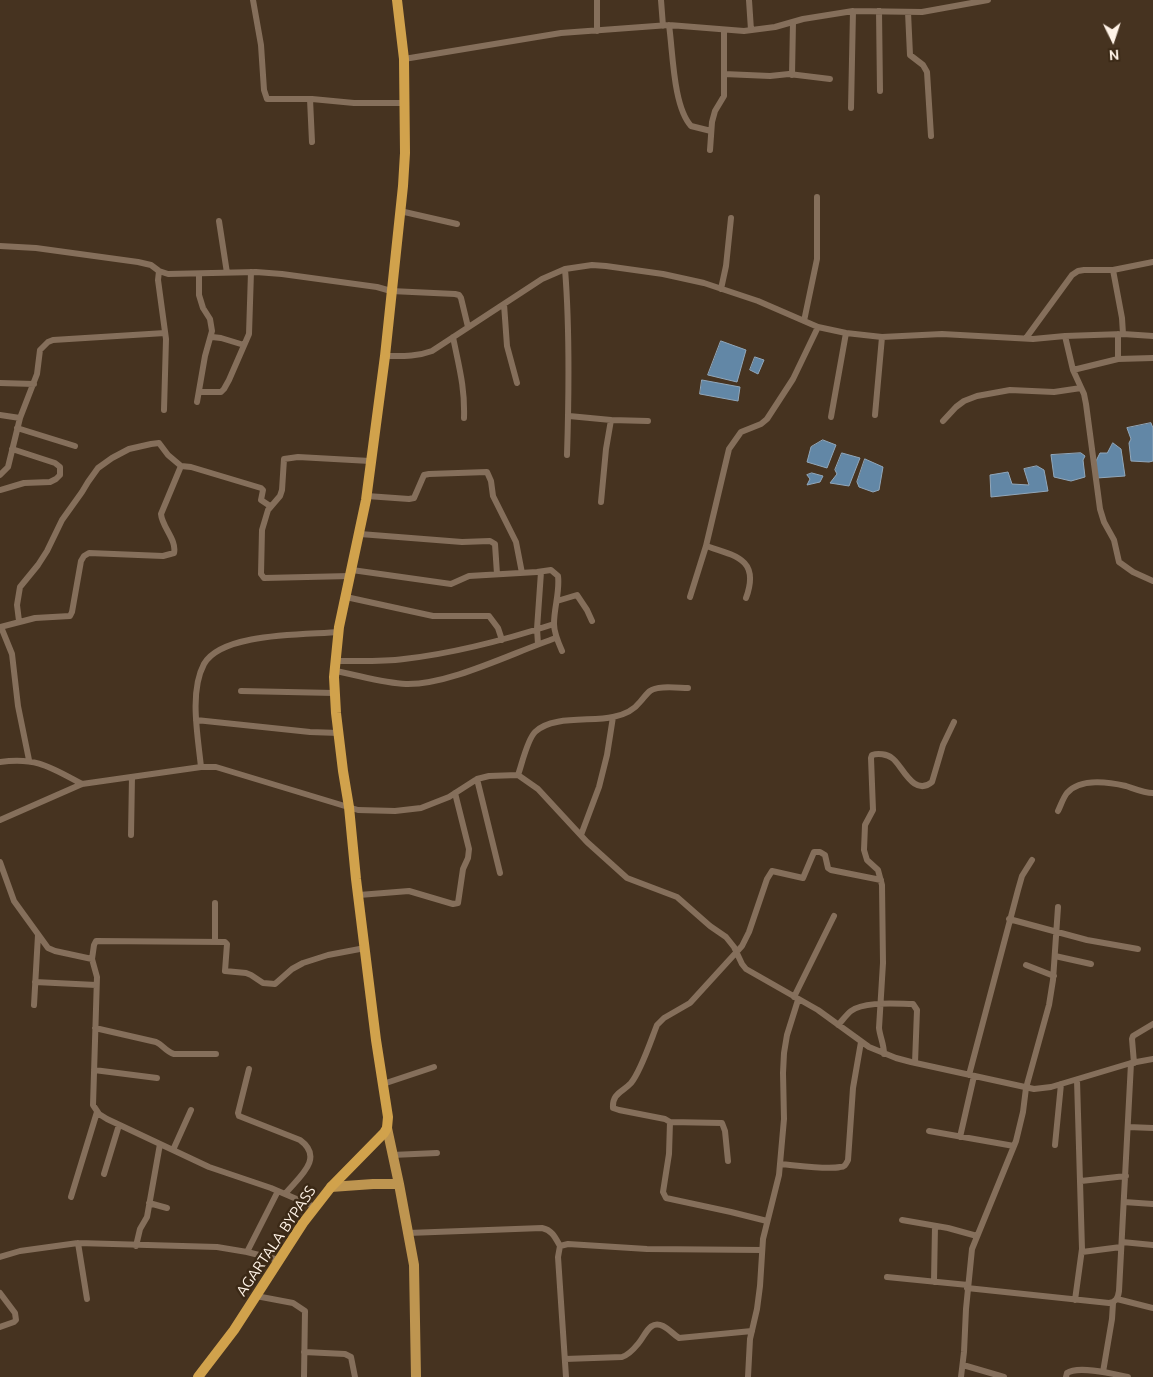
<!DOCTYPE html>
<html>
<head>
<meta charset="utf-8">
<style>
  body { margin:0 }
  #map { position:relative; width:1153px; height:1377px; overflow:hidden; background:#463320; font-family:Ubuntu,sans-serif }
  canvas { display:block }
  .north { position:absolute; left:1088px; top:15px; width:50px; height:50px; -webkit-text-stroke:4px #3b2916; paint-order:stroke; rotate:176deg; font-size:14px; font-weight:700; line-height:20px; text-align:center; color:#fff3e7 }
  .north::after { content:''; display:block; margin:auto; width:18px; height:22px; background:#fff3e7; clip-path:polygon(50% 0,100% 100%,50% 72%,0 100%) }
</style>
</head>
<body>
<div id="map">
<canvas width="1153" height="1377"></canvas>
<div class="north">N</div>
</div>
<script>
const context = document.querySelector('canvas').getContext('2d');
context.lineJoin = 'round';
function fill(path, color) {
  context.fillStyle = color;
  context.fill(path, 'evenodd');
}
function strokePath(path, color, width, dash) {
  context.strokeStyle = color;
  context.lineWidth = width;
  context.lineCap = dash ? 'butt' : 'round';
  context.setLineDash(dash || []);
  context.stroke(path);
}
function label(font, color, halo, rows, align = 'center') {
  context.font = font + ' Ubuntu,sans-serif';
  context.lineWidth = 5;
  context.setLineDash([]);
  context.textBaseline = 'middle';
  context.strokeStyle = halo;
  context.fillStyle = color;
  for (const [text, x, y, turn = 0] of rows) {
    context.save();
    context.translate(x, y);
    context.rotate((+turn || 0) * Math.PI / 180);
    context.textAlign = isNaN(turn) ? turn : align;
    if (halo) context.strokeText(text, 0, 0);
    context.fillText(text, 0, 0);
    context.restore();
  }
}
const water = new Path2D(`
  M721 341 746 350 737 382 708 375Z
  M755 357 764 360 758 374 750 370Z
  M702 380 740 387 738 401 700 394Z
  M1151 423 1153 428V461L1149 462 1131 461 1129 443 1131 439 1127 428Z
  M823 440 836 445 827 468 807 462 811 447Z
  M1113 443 1121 449 1125 476 1097 478 1095 463 1100 453H1107Z
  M842 453 860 458 849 486 830 483 837 474 835 470Z
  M1081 453 1085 456 1083 460 1085 477 1071 481 1054 477 1051 455Z
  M865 459 883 467 879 490 873 492 859 487 857 482Z
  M1037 466 1044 470 1048 491 991 497 990 475 1008 472 1012 484 1029 485 1024 469Z
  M812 473 823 476 820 482 807 485 810 479 807 475Z`);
const minor = new Path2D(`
  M253 0 261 45 264 90 267 99H312L354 103H405
  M597 0V31
  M661 0 663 26
  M749 0 751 30
  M879 11 880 91
  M908 12 910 55 923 65 927 72 931 136
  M669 25C673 52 673 106 691 126L711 131
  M404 59 561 33 669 25 744 31 775 27 803 19 853 11 922 12 988 0
  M724 74 770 76 789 74 830 79
  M792 75 793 22
  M310 99 312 142
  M851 108 853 11
  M710 150 712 122 715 111 724 96V30
  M400 211 457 224
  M219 221 227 273
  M0 246 36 248 138 262 151 265 159 271 168 274 256 272 282 274 377 287 391 291 455 294 459 295 461 298 468 327
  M565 269C570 331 569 393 567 455
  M1113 270 1122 318 1123 334
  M159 271 158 280 166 339 164 410
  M721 289 726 266 731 218
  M504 304 507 346 517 383
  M804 321 817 259V197
  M1118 334V359
  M1065 336 1123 334 1153 336
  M212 337 221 338 244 345
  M453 337C459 367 465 387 464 418
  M1026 338 1072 275 1078 271 1084 270H1113L1153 262
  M385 356C401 356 416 357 432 351L542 279 565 269 592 265 606 266 663 274 704 283 758 301 818 327 846 333 882 337 942 334 1033 339 1065 336 1073 370 1084 394 1086 404 1100 509 1104 522 1114 540 1119 562 1133 572 1153 581
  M1073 370 1118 359 1153 358
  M0 383 34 384
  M199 392H221L224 389 229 380 249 334 251 272
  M197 402 205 356 212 331 210 319 203 308 199 295V274
  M0 415 20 418
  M875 415 882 337
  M569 416 611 420 648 421
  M831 417 846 333
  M943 421 956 407 964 401 977 396 1010 390 1054 392 1081 388
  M17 428 75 446
  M0 475 8 467 20 418 37 374 40 350 48 342 53 340 165 333
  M0 490 24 483 50 482 56 479 60 475V467L55 463 12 449
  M367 496 409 499 414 498 424 475 429 474 487 472 491 481 493 496 516 542 522 573
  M601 502 606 449 611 420
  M360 534 462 542 490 541 495 544 497 574
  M706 546C737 556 760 560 746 598
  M352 570 451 584 469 576 537 572 551 570 558 576C560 592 554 607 554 624 554 633 558 642 562 651
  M350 576 264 578 261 574 262 530 268 510 280 496 282 490 284 459 298 457 370 461
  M346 597 433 616H489L498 628 502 640
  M690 597 706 546 729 449 741 432 761 424 767 419 793 379 818 327
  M557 601 577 595 587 610 592 621
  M19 621 17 605 20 587 38 565 47 551 62 520 82 492 88 482 98 468 112 458 129 449 151 444 159 443 168 455 181 466
  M0 627 35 618 70 616 72 612 81 561 84 556 89 553 163 556 174 553C177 540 162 527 161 514L181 466 191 467 261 488 263 490 261 500 270 506
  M1 627 12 654 18 706 29 760
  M538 644 537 629 541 572
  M335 661C358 661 382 662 404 659 456 653 505 640 554 624
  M335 671C358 675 383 683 406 684 450 685 514 652 556 638
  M241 691 334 693
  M196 720 310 732 339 733
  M0 762C37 757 50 767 82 784
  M201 767C198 737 189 692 204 664 222 632 306 635 339 632
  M518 775C522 764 527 740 535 732 552 715 592 722 613 717 623 715 634 710 640 702 643 699 646 694 650 691 657 685 679 688 688 688
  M477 779 500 873
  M1058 811C1061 805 1063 798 1067 793 1080 778 1109 782 1126 786 1135 789 1144 793 1153 793
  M0 820 82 784 201 767H216L358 810 395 811 421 808 449 797 477 779 489 776 518 775 538 789 587 842 627 878 677 897 710 926 726 937 734 947 742 964 746 969 818 1010 869 1047 896 1058 911 1062 1034 1089 1051 1087 1131 1063 1153 1059
  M131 835 132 777
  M581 835 599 787 607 755 613 717
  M0 862 14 901 48 948 55 951 92 959 97 977 93 1105 99 1114 107 1119 209 1167 271 1188 315 1207
  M359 895 409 891 453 904 458 903 463 869 468 858 469 849 455 793
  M215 903V941
  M1009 919 1087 940 1138 949
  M1055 956 1091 964
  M92 959 94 945 96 941 225 942 227 944 225 971 246 973 251 975 263 983 275 984 292 969 303 963 328 955 365 948
  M1026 965 1054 976
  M35 982 96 985
  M794 997 834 916
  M34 1005 38 935
  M838 1025C842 1021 846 1015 851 1011 864 1001 897 1004 913 1004L917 1010 915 1063
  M95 1028 156 1042C163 1045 166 1052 174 1054H216
  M884 1054C884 1044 880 1037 879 1028L883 963 882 885 878 870 867 860 864 850 865 825 873 810 871 758 872 755C878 753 887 754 892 758 901 763 913 798 932 782L943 745 954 722
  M1134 1063 1132 1039 1133 1036 1153 1024
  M249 1069 238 1113 239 1116 300 1140C325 1158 299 1177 285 1194
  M94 1070 157 1078
  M969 1075 1018 890 1022 876 1032 860
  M383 1084 434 1067
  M670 1122 722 1123 725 1131 728 1161
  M1128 1127 1153 1128
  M929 1131 1014 1146
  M960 1137 974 1076
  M1055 1145 1061 1084
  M173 1150 191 1110
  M392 1155 437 1153
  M780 1164C795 1165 826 1170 840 1167 845 1167 846 1164 848 1160L853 1088 861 1042
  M104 1174 119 1125
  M1081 1181 1126 1176
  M71 1197 97 1112
  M1124 1202 1153 1204
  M149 1203 167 1208
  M902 1220 948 1228 977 1236
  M767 1221 731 1212 666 1198 663 1192 669 1154 670 1122 665 1119 619 1110 613 1108C612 1093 623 1092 631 1083 641 1071 651 1040 657 1025L664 1018 690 1003 742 946 749 932 767 879 772 871 803 878 814 852H820L825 855 828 868 831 870 881 880
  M408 1233 542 1228C552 1230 555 1237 560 1246
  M1122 1242 1153 1245
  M78 1243 87 1299
  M136 1246 140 1229 147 1217 160 1144
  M247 1252 278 1191
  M1082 1252 1121 1247
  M0 1257 20 1251 78 1243 217 1247 247 1252 279 1260
  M887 1277 968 1285
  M934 1282 935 1226
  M967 1288 1109 1303C1116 1302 1118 1298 1119 1291L1131 1063
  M0 1293 15 1313 16 1320 14 1322 0 1327
  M256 1296 293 1303 305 1311 304 1377
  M1117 1299 1153 1308
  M1075 1300 1082 1249 1077 1080
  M304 1352 345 1354 351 1357 355 1377
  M565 1359 622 1357C628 1355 633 1350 637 1345 645 1337 649 1319 663 1326 669 1329 673 1334 679 1338L752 1331
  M963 1365 1004 1377
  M1103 1372 1112 1319 1113 1303
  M566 1377 558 1257 560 1246 568 1244 647 1249 762 1250
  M748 1377 750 1339 757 1309 760 1286 763 1239 779 1175 784 1119 783 1073 784 1053 787 1035 798 1000
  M961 1377 964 1352 966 1309 972 1249 1016 1141 1023 1112 1026 1088 1049 1005 1053 980 1058 907
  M1066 1377 1067 1373C1078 1365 1114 1374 1128 1377`);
const primary = new Path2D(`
  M387 1128 399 1184 414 1265 416 1377
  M331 1187 373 1184H399`);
const trunk = new Path2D(`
  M198 1377 234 1330 303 1223 331 1187 384 1133 387 1128 388 1117 376 1040 356 879 349 807 343 771 336 713 334 677 339 627 366 500 385 356 403 186 405 153 404 59 397 0`);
const streetNames = [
  ["AGARTALA BYPASS",276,1241,-56]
];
fill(water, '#6287a6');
strokePath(water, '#91a7ba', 1);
strokePath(minor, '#856f5b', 6);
strokePath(primary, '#be9550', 10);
strokePath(trunk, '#d1a24c', 10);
label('15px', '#fff3e7', '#3b2916', streetNames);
</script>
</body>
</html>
